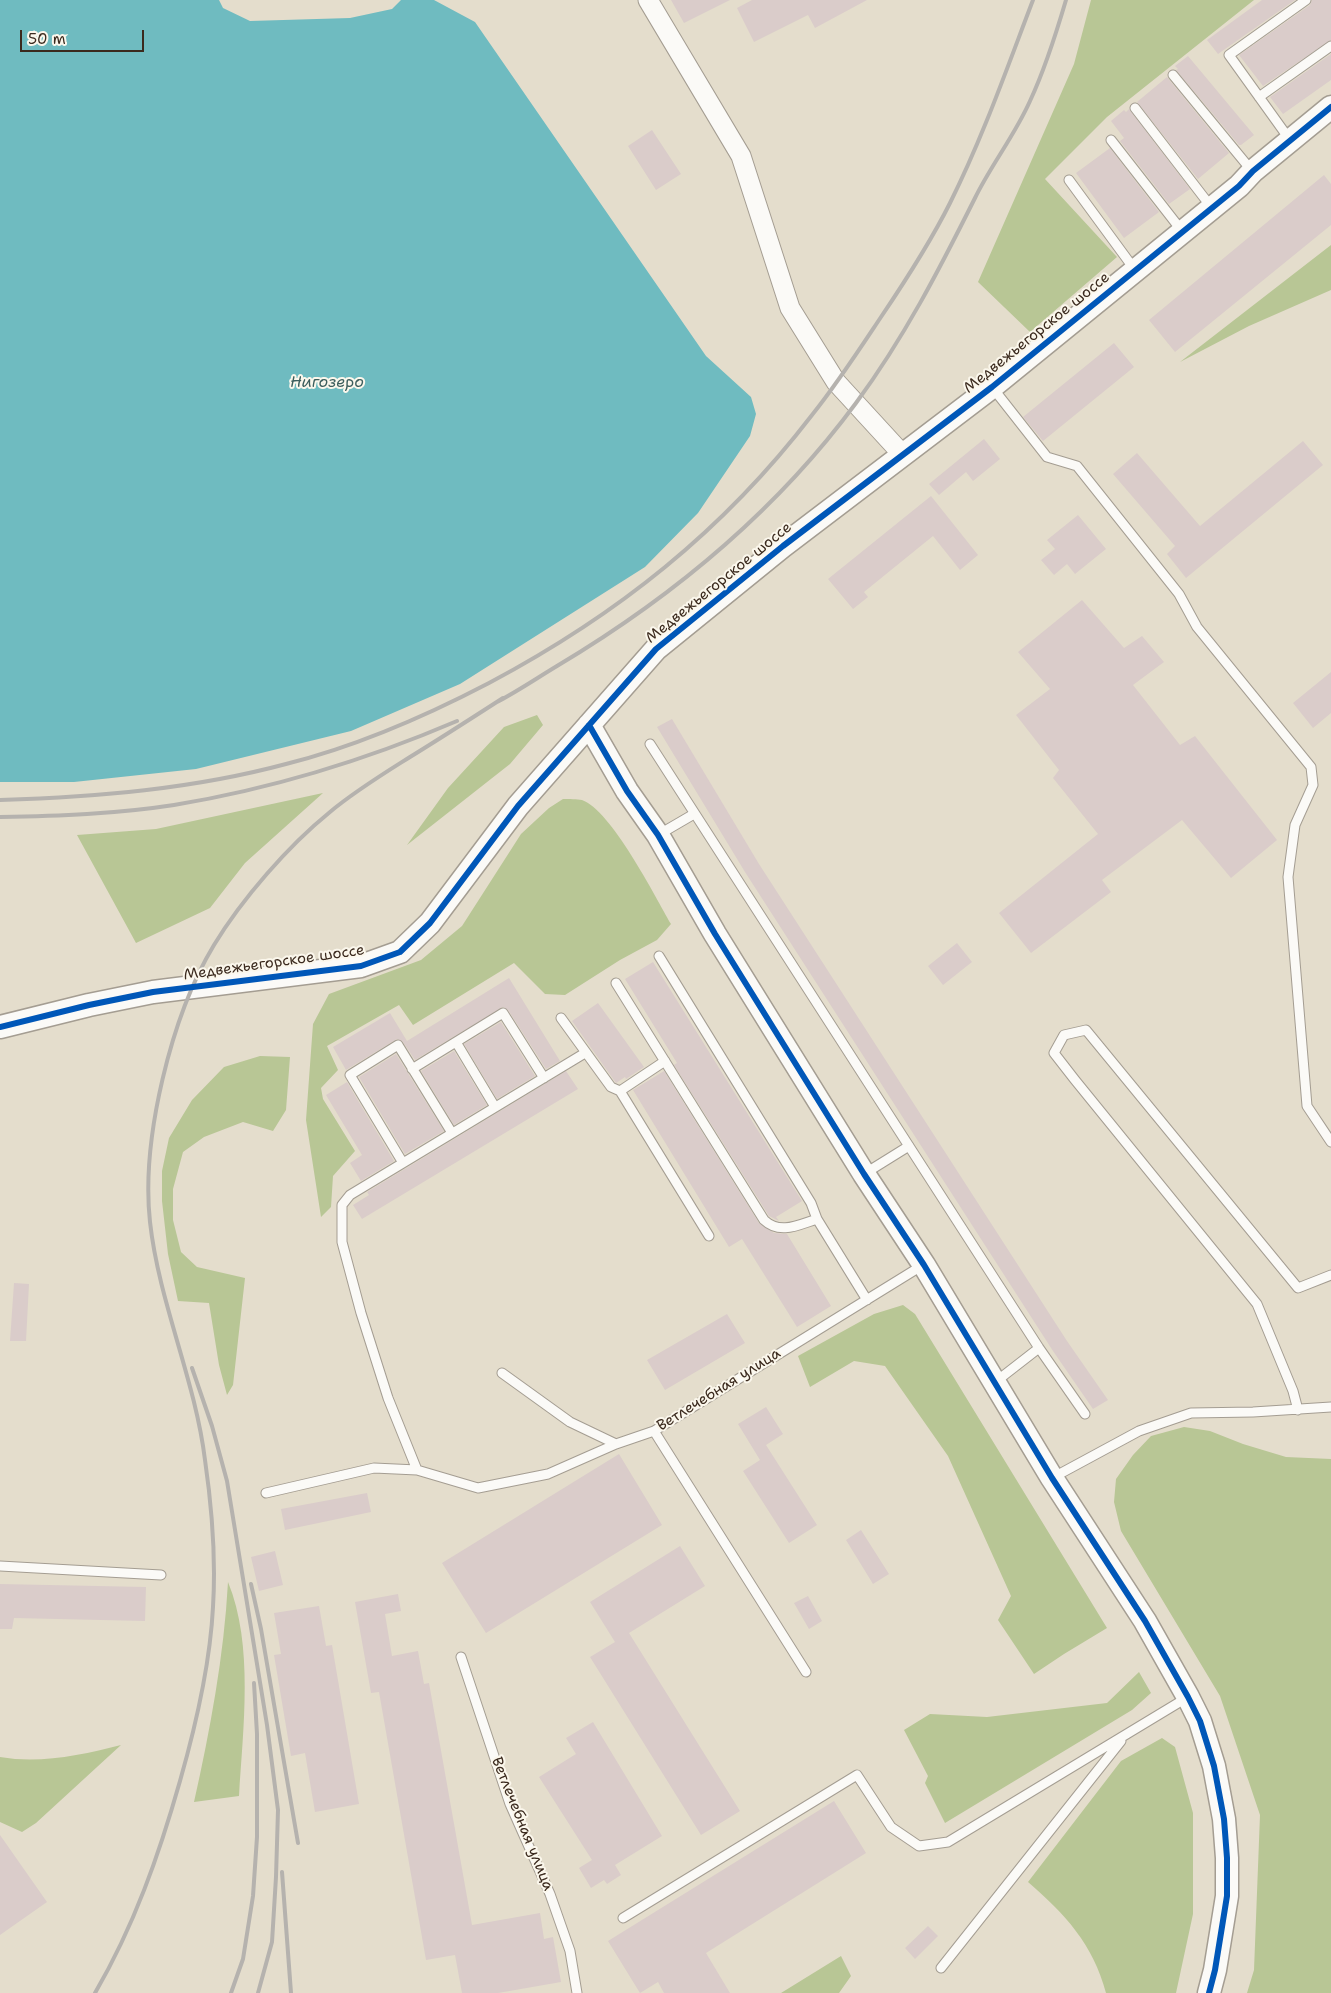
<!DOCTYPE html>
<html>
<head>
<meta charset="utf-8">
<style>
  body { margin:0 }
  #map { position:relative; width:1331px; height:1993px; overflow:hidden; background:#e4ddcc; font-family:"Shantell Sans",sans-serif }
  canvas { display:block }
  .scale { position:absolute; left:20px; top:30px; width:124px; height:22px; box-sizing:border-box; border:2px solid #3b2a1e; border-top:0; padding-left:6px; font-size:15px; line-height:18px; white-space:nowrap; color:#3b2a1e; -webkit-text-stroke:4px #fbf7ec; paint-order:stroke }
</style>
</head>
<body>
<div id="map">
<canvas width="1331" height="1993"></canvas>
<div class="scale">50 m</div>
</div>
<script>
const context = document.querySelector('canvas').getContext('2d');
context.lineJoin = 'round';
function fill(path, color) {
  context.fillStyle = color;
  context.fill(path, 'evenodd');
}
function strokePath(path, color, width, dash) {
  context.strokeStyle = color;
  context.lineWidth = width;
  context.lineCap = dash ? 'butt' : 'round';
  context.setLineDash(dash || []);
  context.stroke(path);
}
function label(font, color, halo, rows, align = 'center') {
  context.font = font + ' "Shantell Sans",sans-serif';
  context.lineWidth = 4;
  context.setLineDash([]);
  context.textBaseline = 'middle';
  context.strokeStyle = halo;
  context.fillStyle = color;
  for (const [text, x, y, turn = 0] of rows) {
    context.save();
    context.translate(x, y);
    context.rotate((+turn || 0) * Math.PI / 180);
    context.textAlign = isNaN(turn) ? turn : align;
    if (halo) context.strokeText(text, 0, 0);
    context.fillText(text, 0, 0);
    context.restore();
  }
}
const forest = new Path2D(`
  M1091 0H1254L1107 117 1045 179 1117 257 1030 332 978 282 1074 64Z
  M1331 245V290L1249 326 1180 362Z
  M537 715 543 725 510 764 407 845 448 788 504 727Z
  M323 793 245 863 210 908 136 943 77 835 156 829Z
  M563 799C569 799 577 799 582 800 611 810 655 896 671 924L657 940 620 960 565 995 545 994 514 963 413 1025 399 1005 327 1046 338 1070 321 1088 323 1099 355 1151 333 1176 331 1207 321 1217 306 1120 313 1024 329 994 421 960 462 926 521 834 549 808Z
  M260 1056 290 1057 286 1110 273 1131 243 1122 204 1137 183 1152 173 1189V1220L181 1252 197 1267 245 1278 233 1385 227 1395 219 1365 209 1303 178 1301 168 1254 162 1201V1171L169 1138 192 1100 224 1067Z
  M903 1305 915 1314 1107 1628 1064 1654 1034 1674 998 1620 1011 1596 948 1456 885 1366 854 1361 810 1387 798 1356 874 1314Z
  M1184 1427 1210 1431 1243 1444 1286 1457 1331 1459V1993H1247L1254 1970 1260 1815 1220 1696 1121 1531 1114 1502 1116 1479 1133 1455 1151 1436Z
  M228 1582C254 1645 243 1729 239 1796L194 1802C210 1730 224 1656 228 1582Z
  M1139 1672 1151 1693 1132 1710 945 1823 925 1783 928 1776 904 1730 930 1714 987 1717 1107 1703Z
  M1162 1738 1175 1747 1193 1813V1914L1176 1993H1106C1093 1944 1065 1914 1028 1882L1121 1761Z
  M121 1745 36 1823 22 1832 0 1822V1757C40 1764 82 1755 121 1745Z
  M841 1956 851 1976 839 1993H781Z`);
const water = new Path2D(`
  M0 0H219L223 8 250 21 350 18 392 9 401 0H434L475 22 706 356 751 397 756 414 750 436 698 513 645 567 460 684 351 731 196 769 74 782H0Z`);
const building = new Path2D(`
  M671 0H730L684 23Z
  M752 0H867L815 28 808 15 754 42 737 8Z
  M1262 0H1295L1218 54 1207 40Z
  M1312 0H1331V40L1263 86 1239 55 1310 5Z
  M1331 54V80L1283 114 1270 97Z
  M1188 56 1254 135 1241 145H1239L1176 70 1178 69 1175 66Z
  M1167 77 1229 153 1198 179 1137 102Z
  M1129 109 1190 189 1169 204 1120 141 1124 138 1111 121 1124 110 1126 112Z
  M652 130 681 174 656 190 628 146Z
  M1110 148 1159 212 1124 238 1076 173Z
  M1324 175 1331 184V225L1175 352 1149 320Z
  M1114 343 1134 367 1043 441 1023 417Z
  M984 439 1000 459 973 481 966 472 939 495 929 484Z
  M1303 441 1323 465 1186 578 1167 554 1175 546 1113 474 1137 453 1200 526Z
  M931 496 978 555 960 570 933 536 864 592 868 597 853 609 828 579Z
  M1078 515 1106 549 1075 574 1067 564 1054 575 1041 560 1055 549 1047 540Z
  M1082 600 1124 648 1142 636 1164 662 1133 685 1180 745 1195 736 1277 840 1231 878 1182 820 1102 880 1111 892 1031 953 999 913 1098 834 1053 778 1059 770 1016 715 1050 689 1018 652Z
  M1331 672V713L1313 728 1293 703Z
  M672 719 759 864 1067 1341 1108 1400 1093 1409 1053 1351 745 872 657 727Z
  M957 943 972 962 943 985 928 966Z
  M653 962 802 1201 776 1217 779 1221 769 1216 674 1065 677 1063 625 979Z
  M509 978 560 1061 546 1069 508 1010 503 1007 415 1060 403 1042 397 1039 346 1070 333 1047 390 1013 407 1041Z
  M598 1003 644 1067 626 1079 625 1077 616 1083 572 1021Z
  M501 1022 535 1076 497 1099 464 1044Z
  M454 1051 487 1105 454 1125 421 1071Z
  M396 1054 444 1131 405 1154 359 1077Z
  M566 1071 578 1089 362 1219 353 1205 369 1195 367 1192Z
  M664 1071 759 1223 774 1233 787 1234 831 1306 797 1327 742 1239 729 1247 633 1090Z
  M347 1082 394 1161 361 1181 350 1163 362 1155 326 1095Z
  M14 1283 29 1284 26 1341H10Z
  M727 1314 745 1343 665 1390 647 1360Z
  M766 1407 783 1434 766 1445 817 1525 789 1543 743 1471 760 1460 738 1424Z
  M619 1454 662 1525 486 1633 442 1563Z
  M367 1493 371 1512 285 1530 281 1509Z
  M861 1530 889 1574 873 1584 846 1540Z
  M680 1546 705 1586 629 1633 740 1811 701 1835 590 1657 615 1642 590 1602Z
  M275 1551 283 1585 259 1591 251 1557Z
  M0 1584 146 1587 145 1621 14 1618 12 1629H0Z
  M398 1594 401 1611 385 1614 392 1656 418 1651 424 1684 429 1683 472 1925 540 1913 544 1939 553 1937 561 1982 498 1993H462L455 1955 426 1960 379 1692 371 1693 355 1602Z
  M808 1596 822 1621 809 1629 794 1603Z
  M319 1606 326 1646 332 1645 359 1804 315 1812 305 1753 291 1756 274 1655 281 1654 274 1613Z
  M593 1722 662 1836 615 1865 621 1875 607 1884 604 1880 591 1888 579 1868 592 1860 539 1777 576 1754 566 1738Z
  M834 1801 866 1853 706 1953 730 1993H664L658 1982 640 1993 608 1941Z
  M0 1835 47 1902 0 1935Z
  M928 1926 938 1936 915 1959 905 1948Z`);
const service = new Path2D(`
  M1173 75 1252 171
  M1259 97 1331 46
  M1135 108 1212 208
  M1111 140 1182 231
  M1290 140 1229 55 1306 0
  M1069 180 1135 270
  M992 387 1047 457 1077 466 1179 594 1197 627 1311 767 1313 785 1295 825 1288 877 1307 1106 1331 1142
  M650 744 1039 1348 1085 1414
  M658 835 694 814
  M659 956 811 1203 817 1219 867 1300
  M616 983 764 1220C780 1235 798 1225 817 1219
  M561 1018 611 1087 620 1091
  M456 1042 495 1107
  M665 1061 620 1091 709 1236
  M412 1069 503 1013 544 1078
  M403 1163 350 1075 398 1045 452 1133
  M864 1174 909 1146
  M502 1373 570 1422 616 1444
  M994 1383 1039 1348
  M1298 1410 1293 1391 1257 1304 1075 1080 1054 1053 1064 1035 1086 1030 1298 1288 1331 1275
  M654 1431 806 1672
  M417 1470 388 1398 361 1313 342 1242V1205L350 1195 585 1053
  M1052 1478 1139 1431 1191 1413 1253 1412 1331 1407
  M266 1493 374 1468 417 1470 478 1488 548 1474 616 1444 654 1431 923 1265
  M0 1566 161 1575
  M461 1657 510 1804 550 1894 570 1951 577 1993
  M623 1918 857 1775 891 1827 919 1846 948 1842 1188 1697
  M941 1968 1121 1741`);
const minor = new Path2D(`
  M648 0 741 156 790 308 836 382 903 455`);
const tertiary = new Path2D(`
  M589 725 627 791 658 835 715 934 864 1174 924 1265 1052 1478 1145 1621 1188 1697 1200 1721 1214 1766 1224 1819 1227 1858V1896L1215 1970 1209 1993
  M0 1027 89 1005 153 992 361 966 400 952 430 923 518 806 656 649 783 546 992 387 1239 186 1253 171 1331 107`);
const rail = new Path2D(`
  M497 702C518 691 537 678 557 666 671 598 777 510 856 403 904 338 939 270 975 198 991 165 1015 135 1030 101 1045 69 1056 34 1066 0
  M0 800C97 797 193 789 286 764 358 746 424 717 489 683 617 615 723 531 812 415 837 384 859 350 881 317 906 280 930 243 950 203 983 137 1007 68 1033 0
  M0 817C58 816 116 814 174 805 271 789 366 760 457 721
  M192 1368 212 1426 227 1481 267 1725 278 1810 276 1877 272 1942 258 1993
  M251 1584 261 1629 298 1843
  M282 1872 291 1993
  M95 1993C134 1926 159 1855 180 1781 196 1725 210 1666 213 1607 216 1558 212 1508 205 1460 195 1379 159 1303 150 1222 141 1140 171 1016 214 945 242 899 288 846 330 812 355 791 383 774 410 757 441 738 472 718 503 698
  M231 1993 243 1959 253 1896 257 1837V1734L254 1683`);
const cycleway = new Path2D(`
  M589 725 627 791 658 835 715 934 864 1174 924 1265 1052 1478 1145 1621 1188 1697 1200 1721 1214 1766 1224 1819 1227 1858V1896L1215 1970 1209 1993
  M0 1027 89 1005 153 992 361 966 400 952 430 923 518 806 656 649 783 546 992 387 1239 186 1253 171 1331 107`);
const streetNames = [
  ["Медвежьегорское шоссе",1037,333,-39],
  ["Медвежьегорское шоссе",719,583,-39],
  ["Медвежьегорское шоссе",274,963,-8],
  ["Ветлечебная улица",719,1390,-32],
  ["Ветлечебная улица",522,1824,68]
];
const waterNames = [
  ["Нигозеро",327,383]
];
fill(forest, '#b8c695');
fill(water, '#6fbbc0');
fill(building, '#daccca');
strokePath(service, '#a49d92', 11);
strokePath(minor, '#a49d92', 21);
strokePath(tertiary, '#a49d92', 25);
strokePath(service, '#fbfaf7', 9);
strokePath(minor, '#fbfaf7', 19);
strokePath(tertiary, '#fbfaf7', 22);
strokePath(rail, '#b5b2ae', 4);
strokePath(cycleway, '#0057b8', 6);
label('15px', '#3b2a1e', '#fbf7ec', streetNames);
label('italic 16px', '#3c5e5d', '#fbf7ec', waterNames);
</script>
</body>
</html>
